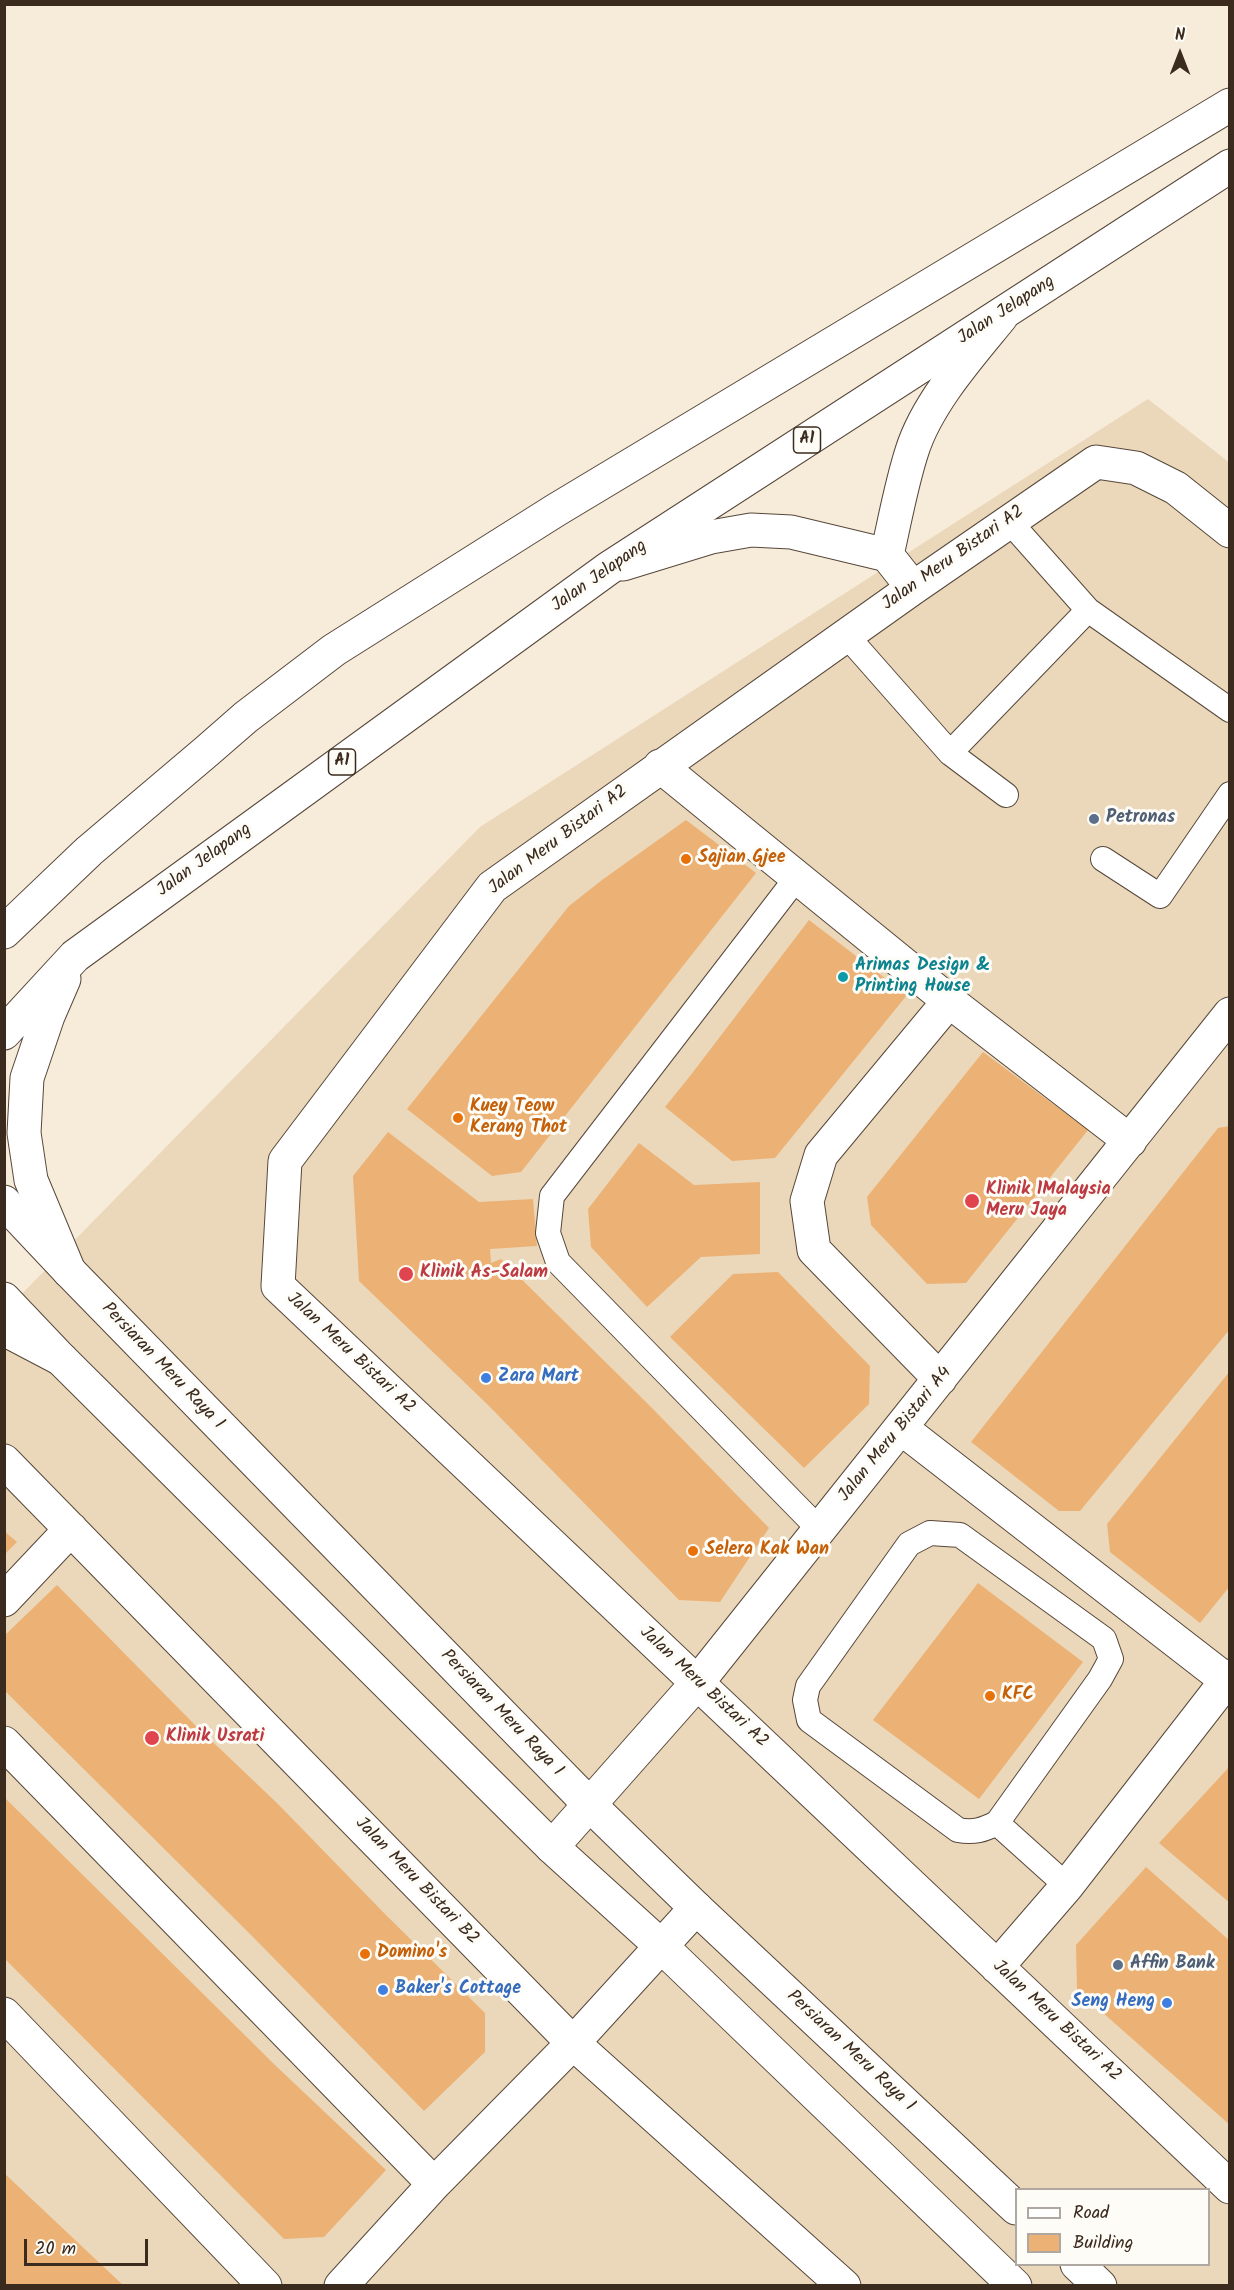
<!DOCTYPE html>
<html>
<head>
<meta charset="utf-8">
<style>
  body { margin:0 }
  #map { position:relative; width:1234px; height:2290px; overflow:hidden; background:#f7ecda; font-family:Kalam,sans-serif }
  canvas { display:block }
  .frame { position:absolute; inset:0; border:6px solid #3b2a1e; pointer-events:none }
  .legend { position:absolute; left:1015px; top:2188px; width:195px; height:78px; box-sizing:border-box; background:#fdfcf7; border:2px solid #afa8a0; margin:0; padding:8px 10px; list-style:none; font-size:18px; color:#3b2a1e }
  .legend li { display:flex; align-items:center; gap:12px; height:30px }
  .legend b { width:30px; border:2px solid #afa8a0 }
  .north { position:absolute; left:1150px; top:24px; width:60px; height:60px; -webkit-text-stroke:4px #fdfcf7; paint-order:stroke; rotate:0deg; font-size:16px; font-weight:700; line-height:24px; text-align:center; color:#3b2a1e }
  .north::after { content:''; display:block; margin:auto; width:21px; height:27px; background:#3b2a1e; clip-path:polygon(50% 0,100% 100%,50% 72%,0 100%) }
  .scale { position:absolute; left:24px; top:2239px; width:124px; height:27px; box-sizing:border-box; border:3px solid #3b2a1e; border-top:0; padding-left:8px; font-size:18px; line-height:21px; white-space:nowrap; color:#3b2a1e; -webkit-text-stroke:4px #fdfcf7; paint-order:stroke }
</style>
</head>
<body>
<div id="map">
<canvas width="1234" height="2290"></canvas>
<div class="frame"></div>
<ul class="legend">
<li><b style="height:8px;background:#fff"></b>Road</li>
<li><b style="height:16px;background:#ecb275"></b>Building</li>
</ul>
<div class="north">N</div>
<div class="scale">20 m</div>
</div>
<script>
const context = document.querySelector('canvas').getContext('2d');
context.lineJoin = 'round';
function fill(path, color) {
  context.fillStyle = color;
  context.fill(path, 'evenodd');
}
function strokePath(path, color, width, dash) {
  context.strokeStyle = color;
  context.lineWidth = width;
  context.lineCap = dash ? 'butt' : 'round';
  context.setLineDash(dash || []);
  context.stroke(path);
}
function label(font, color, halo, rows, align = 'center') {
  context.font = font + ' Kalam,sans-serif';
  context.lineWidth = 6;
  context.setLineDash([]);
  context.textBaseline = 'middle';
  context.strokeStyle = halo;
  context.fillStyle = color;
  for (const [text, x, y, turn = 0] of rows) {
    context.save();
    context.translate(x, y);
    context.rotate((+turn || 0) * Math.PI / 180);
    context.textAlign = isNaN(turn) ? turn : align;
    if (halo) context.strokeText(text, 0, 0);
    context.fillText(text, 0, 0);
    context.restore();
  }
}
const built = new Path2D(`
  M1148 399 1230 463 1229 2285 5 2286V1311L480 827ZM1016 2190H1208V2264H1016Z`);
const building = new Path2D(`
  M686 820 756 873 521 1172 492 1176 407 1109 569 906 602 880Z
  M809 920 907 995 775 1158 732 1161 665 1107 690 1076Z
  M983 1052 1088 1130 966 1283 927 1284 871 1225 867 1197Z
  M1230 1126V1329L1080 1511H1059L971 1442 1218 1128Z
  M388 1132 479 1202 533 1199 537 1246 490 1249 491 1263 501 1259 651 1407 769 1528 720 1602 679 1600 487 1404 359 1281 353 1176Z
  M639 1143 694 1185 760 1182V1254L701 1257 647 1307 591 1247 588 1209Z
  M778 1272 870 1366 869 1404 804 1468 670 1337 733 1274Z
  M1230 1371V1586L1200 1623 1110 1552 1107 1524Z
  M4 1531 17 1542 4 1555Z
  M978 1583 1083 1662 979 1799 873 1720Z
  M57 1585 195 1725 278 1804 383 1912 485 2013V2052L424 2111 250 1934 4 1690V1636Z
  M1230 1766V1903L1159 1843Z
  M4 1797 276 2066 386 2170 324 2237 284 2239 4 1958Z
  M1146 1867 1230 1941V2125L1077 1990 1076 1945Z
  M4 2173 124 2286H4Z`);
const service = new Path2D(`
  M1009 521 1088 610 1230 710
  M846 635 950 753 1006 795
  M950 753 1088 610
  M1103 859 1160 896 1230 794
  M798 876 552 1196 548 1233 558 1262 820 1530
  M930 1533 960 1535 1104 1639 1111 1659 1100 1679 997 1823C983 1830 974 1833 958 1830L809 1720 805 1700 808 1686 909 1544Z
  M997 1823 1067 1886`);
const minor = new Path2D(`
  M1230 531 1176 488 1136 468 1096 462 913 588 492 887 285 1161 278 1286 1230 2187
  M887 555C895 520 901 485 912 451 927 403 970 355 1001 317
  M623 564 711 537 751 530 791 532 887 555 913 588
  M660 766 949 1001 1130 1141
  M940 1379 814 1250 807 1201 821 1155 949 1001
  M901 1428 1226 1680
  M4 1461 573 2043 844 2286
  M4 1600 71 1529
  M4 1743 434 2184
  M552 1847 697 1683 1230 1014
  M997 1967 1067 1886 1230 1676
  M4 2014 265 2286
  M341 2286 434 2184 573 2043 696 1908`);
const tertiary = new Path2D(`
  M4 1202 69 1271 591 1806 696 1908 1016 2208
  M4 1299 61 1359 552 1847 660 1945 1015 2286
  M1077 2264 1100 2286`);
const primary = new Path2D(`
  M4 932 89 851 207 751 246 717 334 650 556 510 1230 105
  M64 979 48 1016 27 1078 24 1133 31 1180 69 1271
  M4 1033 75 956 609 568 1230 166
  M4 1329 61 1359`);
const markers = [
  [1094,819,6,"#5c6f8a"],
  [686,859,6,"#e8710a"],
  [843,977,6,"#0f9aa8"],
  [458,1118,6,"#e8710a"],
  [972,1201,8,"#e0444e"],
  [406,1274,8,"#e0444e"],
  [486,1378,6,"#3f7fe0"],
  [693,1551,6,"#e8710a"],
  [990,1696,6,"#e8710a"],
  [152,1738,8,"#e0444e"],
  [365,1954,6,"#e8710a"],
  [1118,1965,6,"#5c6f8a"],
  [383,1990,6,"#3f7fe0"],
  [1167,2003,6,"#3f7fe0"]
];
const shields = [
  [807,440,27],
  [342,762,27]
];
const shieldNames = [
  ["A1",807,440],
  ["A1",342,762]
];
const streetNames = [
  ["Jalan Jelapang",1007,311,-33],
  ["Jalan Meru Bistari A2",954,559,-35],
  ["Jalan Jelapang",600,577,-35],
  ["Jalan Meru Bistari A2",559,841,-37],
  ["Jalan Jelapang",205,861,-36],
  ["Jalan Meru Bistari A2",350,1354,43],
  ["Persiaran Meru Raya 1",162,1367,46],
  ["Jalan Meru Bistari A4",896,1435,-51],
  ["Jalan Meru Bistari A2",703,1688,43],
  ["Persiaran Meru Raya 1",501,1714,46],
  ["Jalan Meru Bistari B2",416,1882,46],
  ["Jalan Meru Bistari A2",1056,2022,43],
  ["Persiaran Meru Raya 1",850,2052,43]
];
const serviceNames = [
  ["Petronas",1106,819],
  ["Affin Bank",1130,1965]
];
const foodNames = [
  ["Sajian Gjee",698,859],
  ["Kuey Teow",470,1108],
  ["Kerang Thot",470,1129],
  ["Selera Kak Wan",705,1551],
  ["KFC",1002,1696],
  ["Domino's",377,1954]
];
const cultureNames = [
  ["Arimas Design &",855,967],
  ["Printing House",855,988]
];
const healthNames = [
  ["Klinik 1Malaysia",986,1191],
  ["Meru Jaya",986,1212],
  ["Klinik As-Salam",420,1274],
  ["Klinik Usrati",166,1738]
];
const shopNames = [
  ["Zara Mart",498,1378],
  ["Baker's Cottage",395,1990],
  ["Seng Heng",1155,2003,"right"]
];
fill(built, '#ebd8ba');
fill(building, '#ecb275');
strokePath(service, '#57473a', 26);
strokePath(minor, '#57473a', 35);
strokePath(tertiary, '#57473a', 35);
strokePath(primary, '#57473a', 35);
strokePath(service, '#fff', 24);
strokePath(minor, '#fff', 33);
strokePath(tertiary, '#fff', 33);
strokePath(primary, '#fff', 33);
for (const [x, y, r, color] of markers) {
  const dot = new Path2D();
  dot.arc(x, y, r, 0, 2 * Math.PI);
  context.fillStyle = color;
  context.fill(dot);
  strokePath(dot, '#fdfcf7', 2);
}
for (const [x, y, w] of shields) {
  const box = new Path2D();
  box.roundRect(x - w / 2, y - 13, w, 26, 4.5);
  context.fillStyle = '#fdfcf7';
  context.fill(box);
  strokePath(box, '#3b2a1e', 1.5);
}
label('bold 16px', '#3b2a1e', null, shieldNames);
label('18px', '#3b2a1e', '#fdfcf7', streetNames);
label('bold 18px', '#4e5e75', '#fdfcf7', serviceNames, 'left');
label('bold 18px', '#c56008', '#fdfcf7', foodNames, 'left');
label('bold 18px', '#0d838f', '#fdfcf7', cultureNames, 'left');
label('bold 18px', '#be3a42', '#fdfcf7', healthNames, 'left');
label('bold 18px', '#366cbe', '#fdfcf7', shopNames, 'left');
</script>
</body>
</html>
